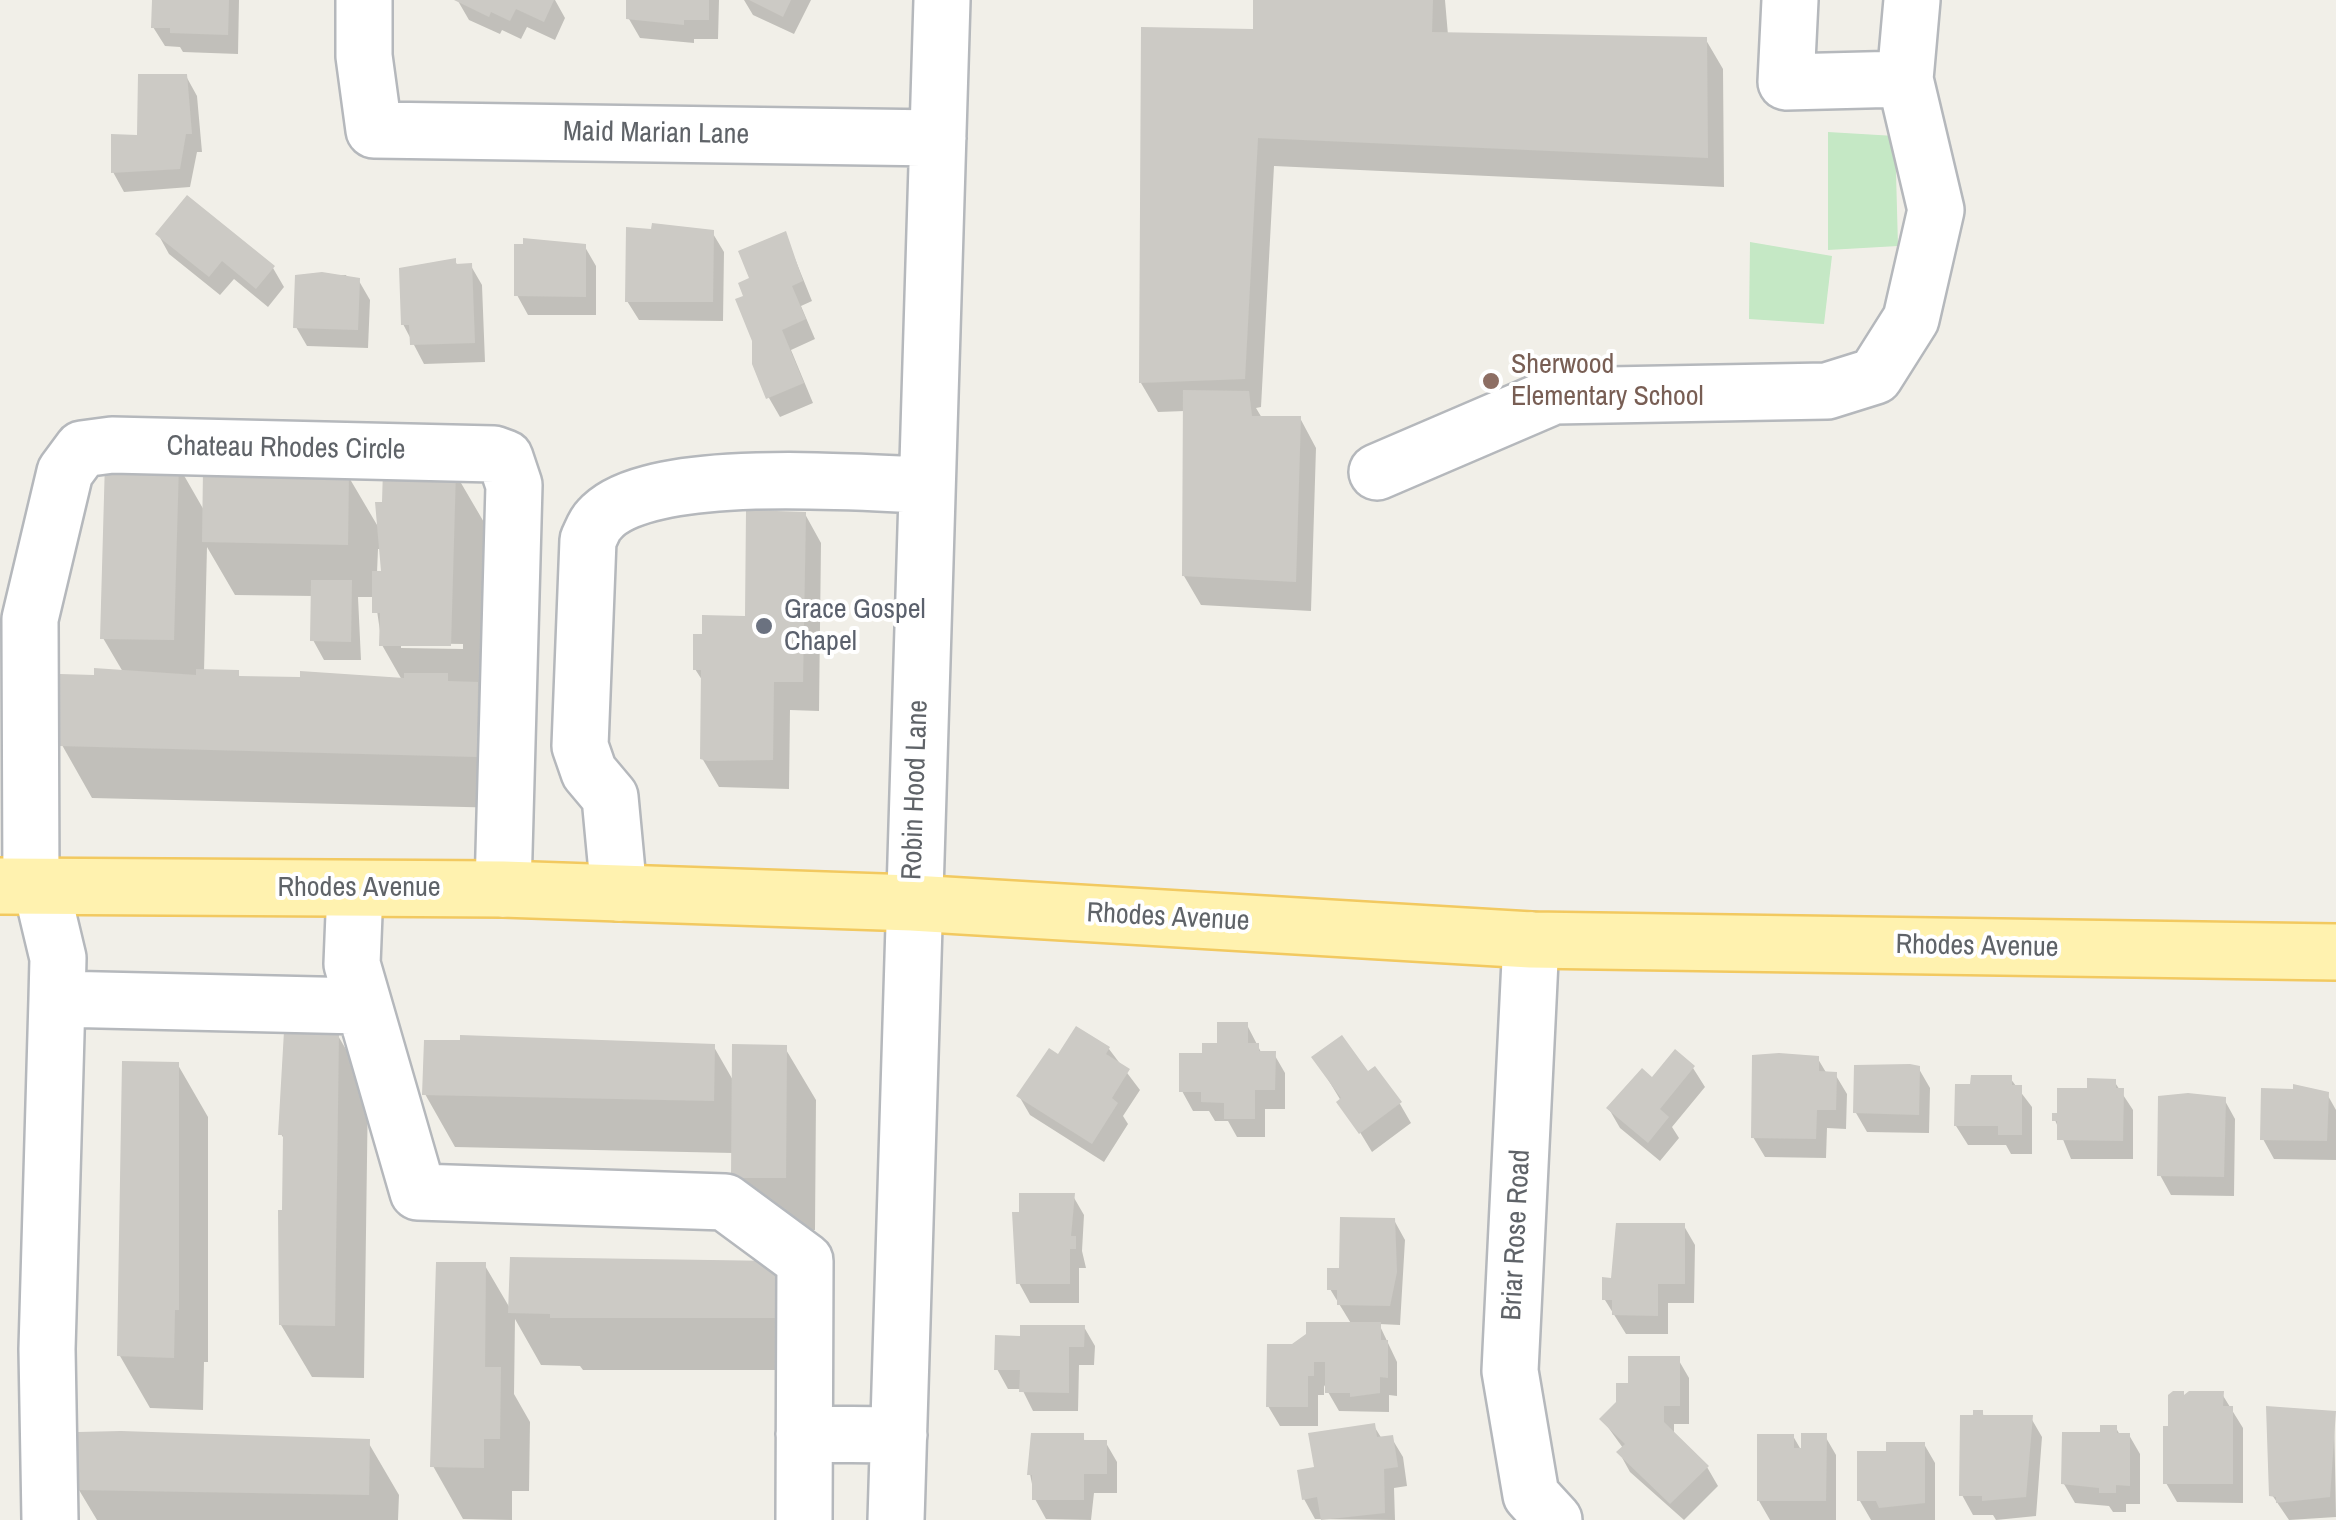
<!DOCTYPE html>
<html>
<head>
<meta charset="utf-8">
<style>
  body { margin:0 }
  canvas { display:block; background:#f1efe8 }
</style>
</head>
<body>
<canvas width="2336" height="1520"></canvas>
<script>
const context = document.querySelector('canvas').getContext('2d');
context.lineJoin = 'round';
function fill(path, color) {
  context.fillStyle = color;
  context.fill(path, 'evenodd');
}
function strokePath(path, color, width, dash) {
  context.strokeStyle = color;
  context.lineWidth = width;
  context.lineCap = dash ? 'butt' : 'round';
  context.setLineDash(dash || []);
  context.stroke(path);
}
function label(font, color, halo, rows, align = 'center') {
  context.font = font + ' "Archivo Narrow",sans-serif';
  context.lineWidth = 8;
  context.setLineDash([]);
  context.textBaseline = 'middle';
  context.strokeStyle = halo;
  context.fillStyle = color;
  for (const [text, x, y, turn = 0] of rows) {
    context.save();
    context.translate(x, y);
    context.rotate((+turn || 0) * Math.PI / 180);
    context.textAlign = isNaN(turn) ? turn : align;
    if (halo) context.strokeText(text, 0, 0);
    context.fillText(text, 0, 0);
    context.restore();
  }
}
const green = new Path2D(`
  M1828 132 1895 136 1898 246 1828 250Z
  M1750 242 1832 256 1824 324 1749 319Z`);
const shadow = new Path2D(`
  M154 0H239L238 54 183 52 180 47 165 46 153 27Z
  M555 0 565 18 555 40 527 27 521 39 502 30 500 34 469 20 458 1Z
  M629 0H719L718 39H694V43L640 38 629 19Z
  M744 0H811L794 34 753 15Z
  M1255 0H1445L1448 35 1706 40 1723 69 1724 187 1274 166 1261 407 1256 408 1262 418H1300L1316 448 1311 611 1201 605 1184 576 1185 411 1158 412 1141 383 1255 31Z
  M186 76 197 96 202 152H197L190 187 124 192 113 172Z
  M712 232 724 252 723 321 639 320 627 301Z
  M158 234 273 268 284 287 268 307 234 279 220 295 169 254Z
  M785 234 812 301 801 306 815 339 791 350 813 403 780 417 769 398 746 297 753 279Z
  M585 247 596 266V315H528L517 295Z
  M455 261 458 266H471L482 285 485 362 424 364 403 324Z
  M346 275 349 281H359L370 300 368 348 307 346 296 327 297 277Z
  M178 465 205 512 347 474 380 530 454 471 485 524 480 689 507 737 506 808 92 798 62 745 96 677 123 672 103 638ZM207 547 235 595 313 596V640L324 660H361L358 597H375L382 645 402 680 241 679 237 672H204ZM378 549H381L383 573H377ZM401 643 463 644V649L401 648Z
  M805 514 821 543 819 711 790 710 789 789 719 787 702 758 704 683 695 669 747 619Z
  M1247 1025 1262 1054H1274L1285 1073V1109H1265V1137H1237L1228 1121H1215L1209 1111H1193L1182 1091 1205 1055Z
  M337 1034 368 1087 364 1378 312 1377 281 1325 286 1142 281 1134Z
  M462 1043 714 1047 734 1082 785 1048 816 1100 815 1230H764L733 1177V1153L455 1147 425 1094Z
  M1109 1049 1140 1090 1123 1116 1128 1124 1104 1162 1030 1115 1019 1096 1059 1057Z
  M1675 1053 1693 1068 1705 1087 1672 1127 1679 1138 1660 1161 1620 1128 1609 1109 1652 1080Z
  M1315 1058 1368 1075 1400 1104 1411 1123 1372 1152Z
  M1818 1059 1827 1074H1835L1847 1094 1846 1129 1827 1128 1826 1158 1765 1157 1753 1137Z
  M178 1065 208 1117V1362H204L203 1410 150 1408 120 1356Z
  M1919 1069 1930 1088 1929 1133 1867 1132 1856 1113Z
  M2010 1078 2032 1107V1154H2011L2006 1145H1968L1956 1126Z
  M2114 1081 2133 1110V1159H2071L2055 1120Z
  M2311 1088 2315 1094H2327L2336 1110V1160L2274 1159 2263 1139 2264 1091Z
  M2224 1099 2235 1119 2234 1196 2171 1195 2160 1175Z
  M1073 1196 1084 1215 1082 1251 1086 1268H1079V1303H1030L1019 1283Z
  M1394 1220 1405 1240 1400 1325 1379 1324 1397 1362V1396L1389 1395V1412L1339 1411 1324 1385V1395H1318V1426H1280L1268 1406 1293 1347 1352 1325 1330 1289 1341 1271Z
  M1684 1226 1695 1245 1694 1303H1668V1334H1626L1605 1300 1613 1280Z
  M484 1264 511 1310 776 1264 806 1370H583L580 1366 541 1365 515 1319 514 1394 530 1422 529 1491H512V1520L463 1519 433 1466Z
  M1084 1327 1095 1346 1094 1365H1079L1078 1411H1033L1022 1389H1008L997 1369 1022 1338Z
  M1678 1359 1689 1378V1424H1674V1435L1707 1467 1718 1486 1684 1520 1630 1472 1619 1452 1623 1448 1602 1419Z
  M2222 1394 2243 1428V1503L2177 1502 2166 1483 2191 1399Z
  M1982 1413 1985 1417 2031 1418 2042 1437 2036 1516 1996 1520 1993 1515H1973L1962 1495V1417Z
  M2334 1413 2336 1517 2289 1520 2272 1495Z
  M1374 1426 1382 1439 1391 1437 1403 1457 1407 1486 1394 1488 1395 1520 1315 1519 1304 1499 1316 1469Z
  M2116 1428 2120 1435H2129L2140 1454V1504H2126V1512H2113L2109 1506 2075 1503 2064 1484 2103 1434Z
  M1082 1436 1086 1443H1106L1117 1462V1493H1094L1091 1520 1046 1519 1035 1499 1030 1474Z
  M1793 1436 1804 1455 1825 1436 1836 1455V1520H1770L1759 1501Z
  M368 1442 399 1495 398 1520H97L79 1490Z
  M1924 1444 1935 1463V1520H1871L1860 1501 1889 1454Z`);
const building = new Path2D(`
  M152 0H229L228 35 170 33V28H151Z
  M454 0H554L544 22 516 9 510 21 491 12 489 17Z
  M626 0H709V20H684V25L626 19Z
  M749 0H791L783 17Z
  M1253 0H1433L1432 32 1707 37 1708 158 1258 138 1245 379 1139 383 1141 27 1253 29Z
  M138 74H187L192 134H186L180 169 111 173V134L137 135Z
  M187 195 275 266 256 289 222 261 209 277 155 234Z
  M652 223 714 230 713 302H625L626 227 651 229Z
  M786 231 803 281 792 286 806 319 782 330 804 383 766 399 752 364V341L735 299 743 296 738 283 749 278 738 251Z
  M523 238 586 244V297L514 296V244H523Z
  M456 258V264L472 263 475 343 410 345 409 325H401L399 268Z
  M322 272 360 278 358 330 293 328 295 275Z
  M1183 390 1249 391 1252 416H1301L1296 582 1182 576Z
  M105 461 179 463 174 640 100 639Z
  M203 469 349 472 348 545 202 542Z
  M383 469H456L451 646H379L380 613H372V571H381L375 502H382Z
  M746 510 806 512 803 682H774L773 760 708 761 700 759 701 670H693V634H702V615L745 616Z
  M311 580H352L351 642 310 641Z
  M94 668 196 675V669L239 670V676L300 677V671L404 678V673H448V681L478 682 477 757 59 746 60 674 94 675Z
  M1217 1022H1248V1043H1259V1051H1276L1275 1090H1255V1119H1224V1103L1201 1102V1092H1179V1053H1202V1043H1217Z
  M1076 1026 1110 1047 1106 1054 1130 1069 1112 1098 1118 1103 1092 1144 1016 1096 1049 1048 1058 1054Z
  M284 1031 339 1032 335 1326 279 1325 278 1210H282L283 1135H278Z
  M460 1035 715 1044 714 1101 422 1095 424 1040H460Z
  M1342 1035 1368 1071 1375 1066 1402 1102 1359 1134 1336 1102 1341 1098 1311 1057Z
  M732 1044 787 1045 786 1178H731Z
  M1675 1049 1695 1066 1660 1109 1669 1117 1648 1143 1606 1108 1642 1068 1652 1077Z
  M1779 1053 1819 1056V1071L1837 1072 1836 1110H1817L1816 1139 1751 1138 1752 1055Z
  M122 1061 179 1062V1310H175L174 1358 117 1356Z
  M1910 1064 1920 1066 1919 1115 1853 1113 1854 1065Z
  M1971 1075H2012V1085H2022V1135H1998V1126H1954L1955 1084H1970Z
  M2087 1078 2116 1079V1088H2124L2123 1141 2057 1140V1121H2052V1113H2057V1088H2087Z
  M2293 1084 2329 1092 2327 1141 2260 1140 2261 1088 2293 1089Z
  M2188 1093 2226 1097 2224 1177 2157 1176 2158 1096Z
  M1019 1193H1075L1071 1236H1076V1249H1070V1284H1016L1012 1212H1019Z
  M1340 1217 1395 1218 1397 1272 1390 1306 1337 1305V1290H1327V1268H1339Z
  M1616 1223H1685V1284H1658V1316L1612 1315V1300H1602V1277L1611 1278Z
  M510 1257 778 1261 777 1318H550V1314L508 1313Z
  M436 1262H486L485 1367H501L500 1439H484V1468L430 1467Z
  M1306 1322H1381V1340H1388V1378L1380 1377V1393L1350 1397V1393H1325V1362H1314V1376H1308V1407H1266L1267 1344H1292L1306 1334Z
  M1020 1325H1085L1084 1347H1069V1393L1019 1392 1020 1370H994L995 1335 1020 1336Z
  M1628 1356H1680V1406H1664V1422L1709 1466 1670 1504 1616 1452 1625 1444 1599 1419 1616 1402V1383H1628Z
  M2173 1391H2184V1395L2189 1391H2224L2223 1406H2233V1484H2163V1426H2168V1395Z
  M2266 1406 2336 1411 2330 1497 2276 1503V1497L2269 1496Z
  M1973 1410H1983V1415H2033L2026 1497 1982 1501V1496H1959L1960 1415H1973Z
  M1375 1423 1377 1437 1393 1435 1398 1467 1384 1469 1385 1513 1321 1520 1317 1497 1302 1500 1297 1470 1314 1467 1308 1433Z
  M2100 1425H2117V1433H2130V1486L2116 1485V1493H2099V1488L2061 1484 2062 1432H2100Z
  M121 1431 370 1439 369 1495 77 1490 78 1432Z
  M1031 1433H1084V1440H1107V1474H1084V1500H1032V1475H1027Z
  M1801 1433H1827L1826 1501H1757V1434H1794V1448H1801Z
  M1886 1442H1925V1503L1879 1508 1876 1501H1857V1451H1886Z`);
const minor = new Path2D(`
  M364 0V56L374 130 938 138
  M1790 0 1786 82 1905 79 1912 0
  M1377 472 1554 396 1827 391 1875 376 1911 319 1936 210 1905 79
  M31 887 30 619 65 472 82 449 112 445 494 454 505 458 514 485 503 889
  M41 887 58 958 57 999 361 1006
  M355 889 352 964 418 1192 725 1202 805 1261 804 1520
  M619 893 610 797 589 772 580 746 588 540C591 534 594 525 599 520 645 465 857 483 926 485
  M1531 940 1510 1371 1531 1495 1554 1520
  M804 1434 899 1435
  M50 1520 47 1349 57 999
  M896 1520 942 0`);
const major = new Path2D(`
  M0 886 503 889 912 903 1531 940 2336 952`);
const markers = [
  [1491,381,10,"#8d6e63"],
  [764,626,10,"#6b7280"]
];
const streetNames = [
  ["Maid Marian Lane",656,134,1],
  ["Chateau Rhodes Circle",286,449,1],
  ["Robin Hood Lane",916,790,-88],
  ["Rhodes Avenue",359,888],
  ["Rhodes Avenue",1168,918,3],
  ["Rhodes Avenue",1977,947,1],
  ["Briar Rose Road",1517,1235,-87]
];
const educationNames = [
  ["Sherwood",1511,365],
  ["Elementary School",1511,397]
];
const worshipNames = [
  ["Grace Gospel",784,610],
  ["Chapel",784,642]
];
fill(green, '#c5e8c5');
fill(shadow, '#0003');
fill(building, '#cccac5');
strokePath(minor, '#b5b8bc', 60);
strokePath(major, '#f2c960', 60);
strokePath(minor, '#fff', 55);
strokePath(major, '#fff2af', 55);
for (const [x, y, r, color] of markers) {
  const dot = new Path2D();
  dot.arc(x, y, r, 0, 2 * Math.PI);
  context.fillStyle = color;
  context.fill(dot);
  strokePath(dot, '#fff', 4);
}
label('28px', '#5f6368', '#fff', streetNames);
label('28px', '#785e54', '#fff', educationNames, 'left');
label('28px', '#5b616d', '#fff', worshipNames, 'left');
</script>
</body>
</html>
